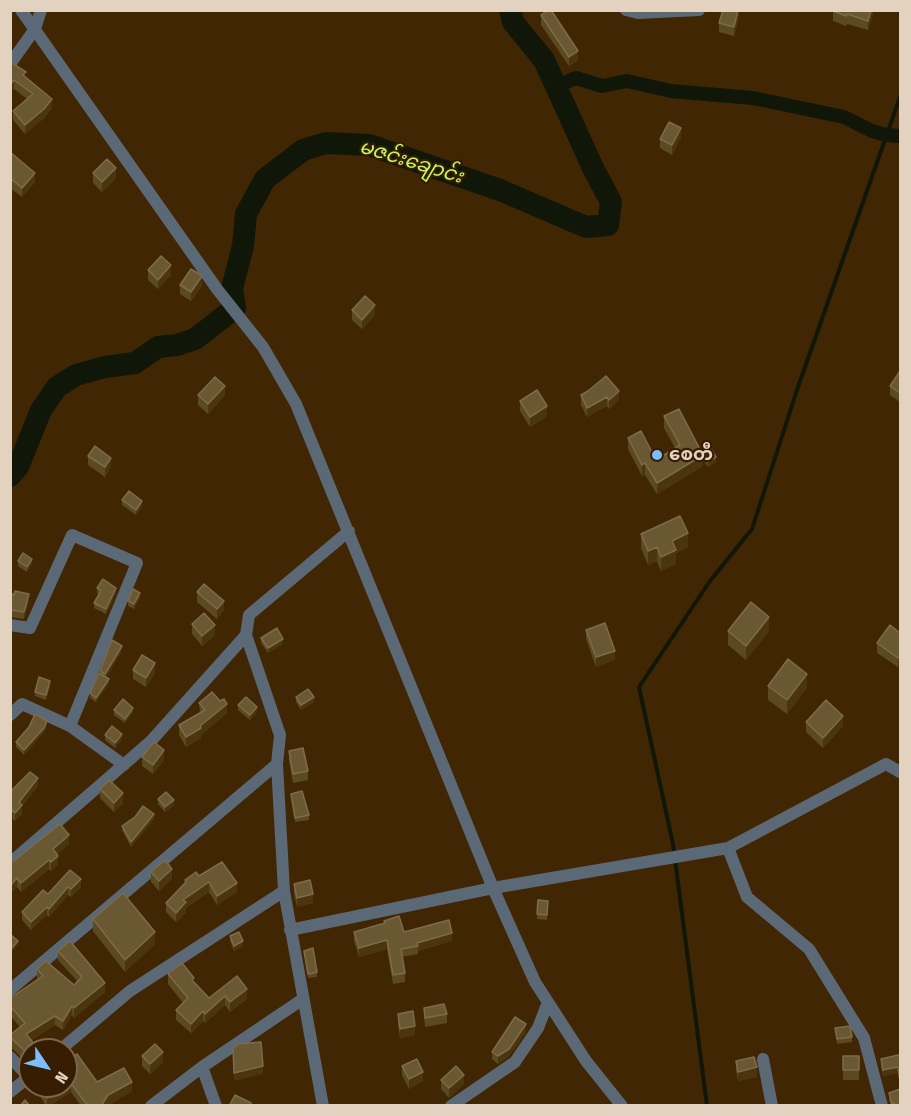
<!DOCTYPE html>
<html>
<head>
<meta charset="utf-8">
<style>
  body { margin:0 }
  #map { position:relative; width:911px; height:1116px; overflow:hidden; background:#412604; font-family:"Fira Sans Condensed",sans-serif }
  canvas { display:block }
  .frame { position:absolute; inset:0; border:12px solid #e4d2c1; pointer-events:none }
  .north { position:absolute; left:18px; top:1038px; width:60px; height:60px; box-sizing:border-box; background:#361c00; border:2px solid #7c654d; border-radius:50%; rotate:125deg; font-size:16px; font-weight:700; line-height:24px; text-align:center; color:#e4d2c1 }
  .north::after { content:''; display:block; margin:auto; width:21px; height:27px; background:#7cbef9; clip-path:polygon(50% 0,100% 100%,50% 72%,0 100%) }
</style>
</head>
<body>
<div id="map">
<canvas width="911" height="1116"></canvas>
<div class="frame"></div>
<div class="north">N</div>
</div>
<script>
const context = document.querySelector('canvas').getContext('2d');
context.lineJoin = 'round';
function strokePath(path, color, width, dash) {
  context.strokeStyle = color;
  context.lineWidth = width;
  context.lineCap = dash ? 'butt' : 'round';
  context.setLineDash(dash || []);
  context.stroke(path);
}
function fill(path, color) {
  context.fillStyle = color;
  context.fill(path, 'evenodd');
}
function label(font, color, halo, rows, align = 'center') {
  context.font = font + ' "Fira Sans Condensed","Noto Sans Myanmar",sans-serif';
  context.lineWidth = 4.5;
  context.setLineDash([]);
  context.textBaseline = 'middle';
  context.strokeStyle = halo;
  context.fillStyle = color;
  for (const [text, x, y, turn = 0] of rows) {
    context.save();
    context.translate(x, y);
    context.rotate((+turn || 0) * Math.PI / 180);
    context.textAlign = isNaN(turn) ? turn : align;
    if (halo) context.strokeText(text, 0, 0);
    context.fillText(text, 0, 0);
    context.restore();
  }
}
const stream = new Path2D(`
  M707 1106 673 844 639 687 710 581 752 529 798 387 900 97`);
const canal = new Path2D(`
  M556 86 576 78 602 86 627 81 671 91 753 98 844 117 872 131 886 135 900 136`);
const river = new Path2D(`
  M10 476 18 467 41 410 57 387 76 375 105 367 135 363 158 347 177 345 195 339 235 308 232 288 243 246 246 214 265 179 303 150 326 143 369 145 500 190 586 227 608 225 611 202 593 168 544 60 513 22 510 10`);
const minor = new Path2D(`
  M21 10 217 289 263 347 296 404 493 888 535 982 586 1061 622 1106
  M626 10 638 13 699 10
  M10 64 35 29 41 10
  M10 625 30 628 72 535 137 563 70 726
  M246 635 249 615 349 531
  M10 715 22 704 70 726 124 765
  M728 848 747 897 809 949 864 1038 882 1106
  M10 863 151 741 246 635 280 735 277 764 284 891 323 1106
  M290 930 493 888 728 848 886 764 900 772
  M10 990 277 764
  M60 1050 130 991 284 891
  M10 1057 29 1077
  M763 1059 772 1106
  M202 1067 216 1106
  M10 1092 30 1076
  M151 1106 202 1067 303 999
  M451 1106 515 1062 538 1028 548 1002`);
const wall = new Path2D(`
  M739 10V17L734 36 719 32V23Z
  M874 10 868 30 847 24 846 26 833 21V11Z
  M541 15 578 60 569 66 541 25Z
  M10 63 26 77 52 108 44 118 25 134 13 120V111L27 99 14 89 10 94Z
  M681 137 672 155 660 148V139Z
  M10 152 35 182 22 197 10 188Z
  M93 173 116 178 102 192 93 183Z
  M148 270 171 275 158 289 148 280Z
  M180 285 202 286 191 301 180 294Z
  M352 310 375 315 362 329 352 320Z
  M900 371V402L890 395V386Z
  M619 391V400L609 409 607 406 587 417 581 405V395Z
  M198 395H225L208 414 198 405Z
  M520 401 547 416 530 427 520 411Z
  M664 416 702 453 716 462 708 467 703 460V466L657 494 645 475 642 476 628 449V438L656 460 675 448 664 428Z
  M88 456 111 467 105 477 88 465Z
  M122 500 142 506 136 515 122 505Z
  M641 534 688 547 676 553V564L661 571 657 561 648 565 641 548Z
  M18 561 32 564 27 572 18 566Z
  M97 588 116 593 106 614 94 608V603L99 594 97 593Z
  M197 592 224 610 217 619 197 602Z
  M10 593 29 601 24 619 10 617Z
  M140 598 134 609 128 606V601Z
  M192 624 215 635 202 646 192 634Z
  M586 630 615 660 596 667 586 639Z
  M728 631H769L746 660 728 645Z
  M900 633 898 667 877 653V643Z
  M261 638 283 644 268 653 261 643Z
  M122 651 106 677 109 683 96 702 90 698V693L100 673V671Z
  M133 670 155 673 146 687 133 679Z
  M50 686 46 700 35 696V692Z
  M768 686 807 688 787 714 768 700Z
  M296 697 314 702 301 710 296 702Z
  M199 703 227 713 201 735V738L186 747 179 735V725L200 713Z
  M238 705 257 712 250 720 238 710Z
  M114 710 133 712 125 723 114 715Z
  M806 722 843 726 823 748 806 732Z
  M47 725 44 732 24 755 16 747V742Z
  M105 735 122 739 115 748 105 740Z
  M289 751 308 771V780L293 783 289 761Z
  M142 757 164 760 153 774 142 766Z
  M38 786 22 806V814L15 821 13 819 10 792Z
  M100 789 123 803 114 812 100 798Z
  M291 794 309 815V820L295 822Z
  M158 799 174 805 165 812 158 804Z
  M154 819 131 847 122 830V826Z
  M69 844 57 854 58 864 51 871 49 869 21 892 17 887 10 862Z
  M70 870 81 887 71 897 68 895 49 917 47 915 31 930 22 920V912L48 894Z
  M151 872 172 878 159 891 151 882Z
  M199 876 237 892 217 905 209 892 186 908V912L176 922 166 912V903L185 883V880Z
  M294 884 313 903 297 907 294 894Z
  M538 900 548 901 547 920 537 919Z
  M93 919 155 944 125 972 93 931Z
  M384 921 404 932 452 941 418 951V954L402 957 405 973V982L393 984 387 949 359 957 354 941V932L384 924Z
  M230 936 243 946 234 951 230 941Z
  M58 951 105 992 74 1018 72 1015 63 1030 55 1025 31 1040 36 1050H30V1061L28 1064 13 1049 10 1050V1035L20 1027 10 1016V998L38 979 37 978V969L74 985 77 981 58 960Z
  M304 951 317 972V977L308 978Z
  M168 974 194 982 209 998 237 976 247 999 230 1012 225 1005 205 1023 203 1021 191 1033 176 1020V1010L183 1003 168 984Z
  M424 1008 447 1014V1023L425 1027 424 1017Z
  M398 1014 415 1035 400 1038 398 1024Z
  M835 1028 852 1037V1042L837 1044Z
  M526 1032 509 1056 498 1064 492 1059V1052Z
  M900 1055V1088L898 1073 883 1076 881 1066V1059Z
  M142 1056 163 1062 150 1074 142 1066Z
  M843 1056H859V1080H843Z
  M66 1061 97 1082 132 1091 107 1106H81L71 1092 49 1106H46L36 1089V1086H66Z
  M736 1061 757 1077 738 1081 736 1070Z
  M402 1066 423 1081 409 1089 402 1075Z
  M441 1080 464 1084 449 1098 441 1089Z
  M889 1093 900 1106H891L889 1101Z`);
const shadedWall = new Path2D(`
  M738 10H739V17L734 36V27Z
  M871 10H874L868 30V21Z
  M578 51V60L569 66V57Z
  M14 80V89L10 94V85Z
  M52 99V108L44 118 25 134V125Z
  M681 128V137L672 155V145Z
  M116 168V178L102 192V182Z
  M35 173V182L22 197V188Z
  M171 265V275L158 289V280Z
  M202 276V286L191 301V292Z
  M375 305V315L362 329V320Z
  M225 386V395L208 414V404Z
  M619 391V400L609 409V400Z
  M607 397V406L587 417V408Z
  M547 406V416L530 427V417Z
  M703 455V466L657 494V483Z
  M716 457V462L708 467V462Z
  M111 458V467L105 477V467Z
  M645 463V475L642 476V465Z
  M142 501V506L136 515V510Z
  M688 533V547L676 553V564L661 571V557L672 541Z
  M657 547V561L648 565V551Z
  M32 559V564L27 572V567Z
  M116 588V593L106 614V609Z
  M140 593V598L134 609V604Z
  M29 594V601L24 619V612Z
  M224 601V610L217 619V609Z
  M769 617V631L746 660V646Z
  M215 625V635L202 646V636Z
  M283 639V644L268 653V648Z
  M122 646V651L105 679V674Z
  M615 651V660L596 667V657Z
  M900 654V664L898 667V658Z
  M155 663V673L146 687V678Z
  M807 674V688L787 714V700Z
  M109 679V683L96 702V698Z
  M50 681V686L46 700V695Z
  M314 697V702L301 710V705Z
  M227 704V713L201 735V738L186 747V737Z
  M257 707V712L250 720V715Z
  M133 708V712L125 723V719Z
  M843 716V726L823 748V738Z
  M47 721V725L44 732 24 755V750Z
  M122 734V739L115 748V743Z
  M164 750V760L153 774V765Z
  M38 778V786L22 806V814L15 821V813L19 802Z
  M123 793V803L114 812V803Z
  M174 800V805L165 812V807Z
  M13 810V819L10 821V813Z
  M154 814V819L131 847V842Z
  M69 835V844L53 858V849Z
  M58 856V864L51 871V862Z
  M49 860V869L21 892V883Z
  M172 869V878L159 891V881Z
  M17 878V887L10 895V886Z
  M81 879V887L71 897V889Z
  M209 882V892L186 908V912L176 922V913L183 900Z
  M237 883V892L217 905V896Z
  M68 887V895L49 917V909Z
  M313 894V903L297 907V898Z
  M47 907V915L31 930V922Z
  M155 932V944L125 972V960Z
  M452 933V941L418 951 417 943Z
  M387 940V949L359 957V948Z
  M18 941V945L10 954V950Z
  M243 941V946L234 951V946Z
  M105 983V992L74 1018V1008Z
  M247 989V999L230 1012V1002Z
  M225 996V1005L205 1023V1014Z
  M72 1006V1015L63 1030V1021Z
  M203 1011V1021L191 1033V1024Z
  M55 1016V1025L26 1044V1034Z
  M526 1024V1032L509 1056 498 1064V1056Z
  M415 1026V1035L400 1038V1029Z
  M30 1052V1061L28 1064V1054Z
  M163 1052V1062L150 1074V1064Z
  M263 1066V1074L234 1081V1073Z
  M757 1067V1077L738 1081V1072Z
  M898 1067V1073L883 1076V1070Z
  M423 1072V1081L409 1089V1079Z
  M464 1075V1084L449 1098V1088Z
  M132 1082V1091L107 1106H101L108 1095Z
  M71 1083V1092L49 1106H47V1098Z`);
const building = new Path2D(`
  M548 10H551L578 51 569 57 541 15Z
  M723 10H738L734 27 719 23Z
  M833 10H871L868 21 847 14 846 16 833 11Z
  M10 63H12L26 72 23 75 52 99 44 109 25 125 13 111 33 94 14 80 10 85Z
  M669 122 681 128 672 145 660 139Z
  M10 152 35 173 22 188 10 178Z
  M107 159 116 168 102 182 93 173Z
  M161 256 171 265 158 280 148 270Z
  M191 269 202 276 191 292 180 285Z
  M365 296 375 305 362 320 352 310Z
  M900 371V393L890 386Z
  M606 376 619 391 609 400 607 397 587 408 581 395 588 391Z
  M215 377 225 386 208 404 198 395Z
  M537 390 547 406 530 417 520 401Z
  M679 409 703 455 657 483 645 463 642 465 628 438 641 431 656 460 680 445 664 416Z
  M95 446 111 458 105 467 88 456Z
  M711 448 716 457 708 462 702 453Z
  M129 491 142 501 136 510 122 500Z
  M680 516 688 533 672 541 676 550 661 557 657 547 648 551 641 534Z
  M23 553 32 559 27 567 18 561Z
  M103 579 116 588 106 609 94 603 101 591 97 588Z
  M204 584 224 601 217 609 197 592Z
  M133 589 140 593 134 604 128 601Z
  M15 591 29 594 24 612 10 610V593L14 595Z
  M751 602 769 617 746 646 728 631Z
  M204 613 215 625 202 636 192 624Z
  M605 623 615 651 596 657 586 630Z
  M890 625 900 633V654L898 658 877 643Z
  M277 628 283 639 268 648 261 638Z
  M112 640 122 646 105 674 100 671Z
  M142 655 155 663 146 678 133 670Z
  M788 659 807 674 787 700 768 686Z
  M99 673 109 679 96 698 90 693Z
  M39 677 50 681 46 695 35 692Z
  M308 689 314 697 301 705 296 697Z
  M212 692 220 701 224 699 227 704 200 726 201 728 186 737 179 725 205 710 199 703Z
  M246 697 257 707 250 715 238 705Z
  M123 699 133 708 125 719 114 710Z
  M826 700 843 716 823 738 806 722Z
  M35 714 47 721 44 728 24 750 16 742 29 727Z
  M112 726 122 734 115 743 105 735Z
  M154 742 164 750 153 765 142 757Z
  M303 748 308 771 293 774 289 751Z
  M30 772 38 778 19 802 22 805 15 813 13 810 10 813V792Z
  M109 780 123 793 114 803 100 789Z
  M302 791 309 815 295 818 291 794Z
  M166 792 174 800 165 807 158 799Z
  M143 806 154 814 131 842 122 826 135 817Z
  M60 824 69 835 53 849 58 856 51 862 49 860 21 883 17 878 10 886V862L15 860Z
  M165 860 172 869 159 881 151 872Z
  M222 862 237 883 217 896 209 882 183 900 186 902 176 913 166 903 186 882 185 880 196 872 199 876Z
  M70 870 81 879 71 889 68 887 49 909 47 907 31 922 22 912 43 890 48 894Z
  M310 880 313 894 297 898 294 884Z
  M123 893 155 932 125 960 93 919Z
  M538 900 548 901 547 915 537 914Z
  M399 916 404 932 449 920 452 933 417 943 418 946 401 949 405 973 393 975 387 940 359 948 354 932 385 923 384 921Z
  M239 932 243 941 234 946 230 936Z
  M10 934 18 941 10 950Z
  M70 941 105 983 74 1008 72 1006 63 1021 55 1016 26 1034 36 1046 32 1050H30V1052L28 1054 13 1040H10V1035L25 1023 10 1006V998L43 976 37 969 46 961 74 985 82 977 58 951Z
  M313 948 317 972 308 974 304 951Z
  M182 963 194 978 192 980 209 998 237 976 247 989 230 1002 225 996 205 1014 203 1011 191 1024 176 1010 188 998 168 974Z
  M444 1004 447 1014 425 1018 424 1008Z
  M413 1011 415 1026 400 1029 398 1014Z
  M515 1017 526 1024 509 1049 498 1056 492 1052Z
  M850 1026 852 1037 837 1039 835 1028Z
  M261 1042 263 1066 234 1073 233 1048 239 1044Z
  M155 1044 163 1052 150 1064 142 1056Z
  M77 1054 97 1082 124 1068 132 1082 108 1095 101 1106H89L84 1101 71 1083 47 1098 40 1086H66V1061Z
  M898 1055H900V1081L898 1067 883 1070 881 1059Z
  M843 1056H859V1070H843Z
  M754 1057 757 1067 738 1072 736 1061Z
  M417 1059 423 1072 409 1079 402 1066Z
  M456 1066 464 1075 449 1088 441 1080Z
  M900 1089V1106H896L894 1103 892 1104 889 1093Z
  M235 1095 251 1103 250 1106H229Z
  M25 1100 30 1106H20Z`);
const markers = [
  [657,455,6,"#7cbef9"]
];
const poiNames = [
  ["စေတီ",669,455]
];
const waterNames = [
  ["မဇင်းချောင်း",411,162,17]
];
strokePath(stream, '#111708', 4);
strokePath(canal, '#111708', 14);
strokePath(river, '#111708', 22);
strokePath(minor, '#5b6976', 12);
fill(wall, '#5b4922');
fill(shadedWall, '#4b350f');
fill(building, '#6a5833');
strokePath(building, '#7d6b49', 1.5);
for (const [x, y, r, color] of markers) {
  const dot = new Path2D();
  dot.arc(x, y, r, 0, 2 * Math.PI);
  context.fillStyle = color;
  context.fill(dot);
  strokePath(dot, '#361c00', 2);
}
label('bold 18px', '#e4d2c1', '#361c00', poiNames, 'left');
label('italic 20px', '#c3f862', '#361c00', waterNames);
</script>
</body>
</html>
